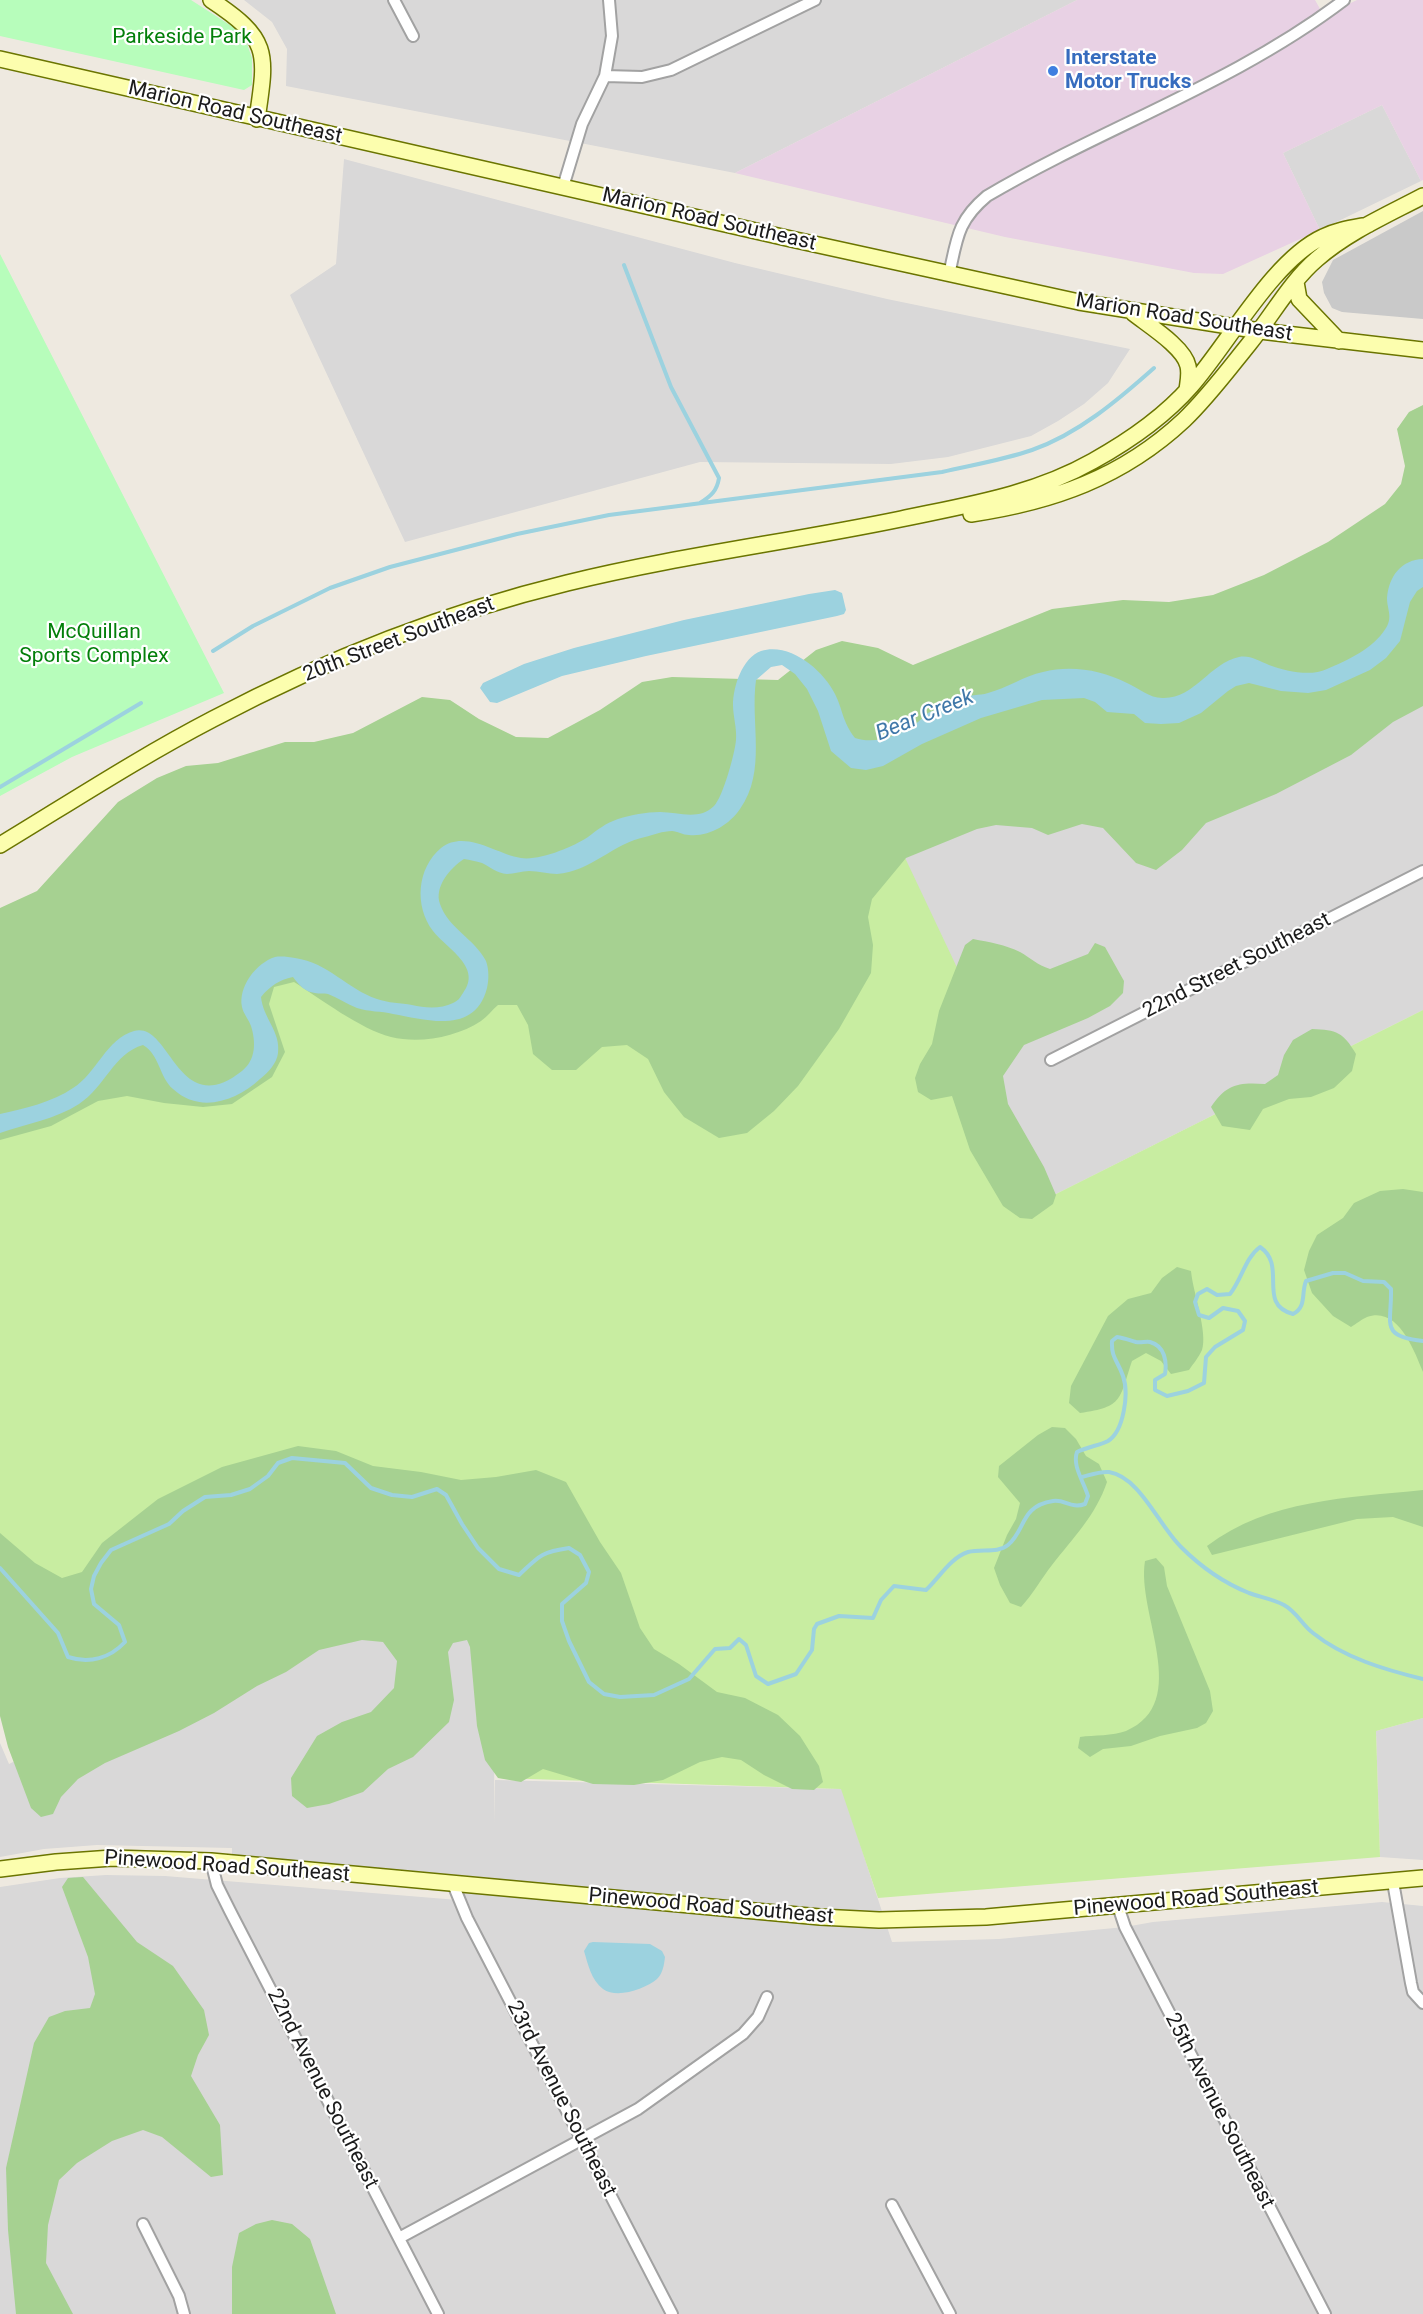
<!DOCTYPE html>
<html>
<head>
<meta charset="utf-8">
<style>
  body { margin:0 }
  canvas { display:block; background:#eee9e0 }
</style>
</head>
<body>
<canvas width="1423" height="2314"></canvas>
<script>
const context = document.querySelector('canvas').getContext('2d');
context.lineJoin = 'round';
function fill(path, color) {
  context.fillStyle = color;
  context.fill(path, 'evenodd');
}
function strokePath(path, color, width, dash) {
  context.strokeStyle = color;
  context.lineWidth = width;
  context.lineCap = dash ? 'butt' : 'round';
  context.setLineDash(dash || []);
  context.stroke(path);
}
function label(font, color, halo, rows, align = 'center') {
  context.font = font + ' Roboto,sans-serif';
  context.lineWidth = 4.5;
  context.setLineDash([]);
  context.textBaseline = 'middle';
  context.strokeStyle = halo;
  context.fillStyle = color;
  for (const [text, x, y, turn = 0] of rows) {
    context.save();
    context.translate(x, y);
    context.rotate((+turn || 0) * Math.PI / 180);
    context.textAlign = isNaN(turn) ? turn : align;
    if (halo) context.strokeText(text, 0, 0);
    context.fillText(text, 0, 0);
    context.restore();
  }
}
const residential = new Path2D(`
  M244 0H1077L735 173 286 86 287 49 272 22Z
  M1382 105 1421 181 1320 230 1283 153Z
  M344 159 735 263 887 299 1130 349 1108 383 1084 404 1058 421 1031 436 948 457 891 464 700 462 405 542 290 295 336 264Z
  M1423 671V1010L1030 1207 899 845Z
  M443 1553 495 1573 494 1824 495 1780 842 1789 892 1942 999 1939 1125 1927 1153 1922 1382 1902 1423 1906V2314H0V1887L60 1878 106 1875 165 1876 458 1900 453 1884 493 1887V1878L232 1855V1848L97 1845 44 1849 0 1857V1743L9 1764Z
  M1423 1718V1860L1380 1857 1376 1731Z`);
const industrial = new Path2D(`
  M1077 0H1315L1324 16 1357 0H1423V180L1421 181 1382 105 1283 153 1320 230 1223 274 1194 273 1005 237 735 173Z`);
const religious = new Path2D(`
  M1423 211V319L1342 312 1332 308 1324 293 1322 282 1333 260Z`);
const grass = new Path2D(`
  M899 845 979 1014 1030 1207 1423 1010V1718L1376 1731 1380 1857 878 1898 841 1789 498 1778 495 1574 0 1678V1111L225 969Z`);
const forest = new Path2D(`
  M1423 405V706L1393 722 1351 755 1276 794 1206 823 1182 850 1156 870 1136 863 1103 828 1082 824 1048 835 1032 828 996 825 977 829 906 858 872 899 868 917 873 945 871 973 839 1029 798 1086 774 1111 747 1133 719 1138 684 1117 664 1092 648 1059 627 1045 602 1047 576 1070H552L533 1054 528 1025 517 1005H498C492 1010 487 1017 481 1021 457 1037 420 1044 391 1037 360 1029 321 999 294 982L274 987 269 1004 285 1052 272 1077 232 1104 203 1107 164 1103 127 1096 98 1101 51 1126 0 1140V908L37 891 118 802 157 778 186 766 218 763 285 742H314L353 733 422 697 450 700 479 719 516 737 548 738 600 710 642 682 672 677 778 680 816 650 842 641 878 648 913 665 1052 609 1123 600 1169 602 1213 595 1264 575 1328 542 1385 504 1401 484 1405 466 1397 429 1409 412Z
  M973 939C989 942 1006 945 1020 952 1031 958 1037 965 1050 969L1088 954 1095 943 1105 947 1124 981 1123 993 1110 1006 1088 1018 1024 1045 1003 1076 1008 1104 1044 1167 1056 1195 1053 1204 1032 1219 1020 1218 1003 1206 970 1150 952 1096 931 1100 918 1092 915 1078 920 1064 932 1044 939 1011 965 945Z
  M1312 1029C1337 1030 1343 1032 1356 1054L1352 1071 1334 1088 1311 1097 1289 1099 1263 1109 1250 1130 1222 1126 1211 1107C1226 1084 1239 1082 1265 1084L1278 1075 1284 1055 1293 1040Z
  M1403 1189 1423 1192V1372C1414 1350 1398 1306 1367 1317 1362 1319 1356 1324 1351 1327L1333 1316 1312 1293 1304 1270 1309 1251 1317 1235 1343 1218 1354 1203 1380 1191Z
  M1177 1267 1191 1271C1193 1293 1208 1332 1202 1350 1199 1357 1193 1364 1189 1370L1171 1374 1161 1361 1146 1353 1132 1361C1119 1399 1124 1407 1080 1413L1069 1403 1071 1386 1108 1316 1128 1299 1151 1293 1162 1278Z
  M1052 1427 1065 1428 1076 1439 1086 1456 1099 1464 1107 1482C1096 1515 1073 1538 1052 1565 1041 1579 1033 1594 1021 1607L1010 1603 1000 1585 994 1568 1007 1535 1016 1519 1020 1503 998 1477 999 1466 1038 1435Z
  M298 1446 336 1451 373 1466 421 1472 461 1480 496 1477 536 1470 566 1482 600 1542 621 1573 640 1628 654 1649 679 1664 717 1692 745 1698 778 1715 800 1736 819 1766 823 1782 814 1790 792 1789 764 1775 741 1760 722 1757 700 1762 663 1780 634 1785 593 1784 543 1769 521 1782 498 1778 485 1760 477 1726 470 1647 467 1640 453 1643 448 1652 454 1700 449 1722 413 1757 388 1769 363 1792 329 1804 307 1808 292 1796 291 1778 317 1736 342 1722 371 1712 394 1688 397 1661 383 1642 362 1640 319 1650 286 1672 257 1686 214 1713 179 1731 105 1763 78 1779 61 1797 53 1814 41 1817 31 1808 8 1747 0 1716V1533L35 1563 62 1578 82 1572 102 1543 158 1499 222 1467Z
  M1423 1490V1527L1393 1517 1357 1519 1212 1555 1207 1546C1269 1499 1348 1498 1423 1490Z
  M1156 1558 1164 1567 1167 1586 1210 1691 1213 1711 1206 1723 1197 1728 1160 1736 1131 1746 1103 1749 1090 1757 1078 1748 1080 1737C1094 1735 1113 1736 1126 1731 1193 1702 1136 1613 1145 1561Z
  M83 1877 137 1942 173 1966 204 2010 209 2035 198 2055 191 2076 220 2125 223 2175 211 2177 162 2137 143 2130 112 2141 77 2163 59 2180 48 2225 46 2263 73 2314H16L8 2230 6 2168 34 2043 49 2017 65 2011 90 2008 95 1994 88 1957 62 1887 68 1878Z
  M272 2220 292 2224 310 2239 336 2314H232V2267L239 2233 256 2224Z`);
const park = new Path2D(`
  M0 0H191L233 27 246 41 252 58V85L244 90 0 36Z
  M0 254 224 693 72 757 0 796Z`);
const water = new Path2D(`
  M1423 559V587L1417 591 1410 602 1400 641 1386 658 1370 670 1326 690 1308 693 1281 691 1249 683 1236 686 1228 691 1201 713 1179 723 1161 724 1145 723 1134 714 1107 712 1095 702 1084 698 1042 700 981 718 922 744 883 766 866 770 851 768 831 751 818 711 807 689 795 674 782 665 771 667 756 680C750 723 767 771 740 809 729 825 709 837 689 835 683 835 677 831 672 831 663 831 653 835 645 837 614 843 590 872 557 874 548 874 539 871 529 871 522 871 514 874 507 874 497 873 490 867 482 863 476 861 470 860 464 859 450 868 434 887 440 904 448 928 475 939 486 961 489 969 489 980 487 988 475 1035 427 1020 393 1014 381 1011 369 1012 357 1008 347 1004 338 998 328 994 324 993 319 994 315 993 305 992 299 985 293 977 279 980 270 986 261 997 263 1018 281 1032 278 1053 277 1063 268 1073 260 1079 236 1101 200 1114 173 1089 159 1077 160 1055 143 1045 114 1053 105 1087 79 1104 56 1119 26 1124 0 1133V1114C23 1109 53 1102 73 1088 96 1074 107 1038 134 1031 171 1021 177 1122 242 1071 256 1060 256 1042 251 1026 249 1020 243 1013 242 1007 238 987 256 963 275 957 281 956 289 957 295 958 329 963 347 989 377 999 388 1003 401 1003 412 1005 425 1008 441 1009 453 1003 459 1000 459 999 463 993 483 967 446 948 433 931 414 906 417 868 441 848 465 829 496 854 521 858 539 861 573 847 588 837 597 830 606 823 618 819 631 815 646 812 660 812 678 812 699 821 714 806 723 797 735 753 736 740 737 728 733 716 733 705 733 687 742 658 761 651 790 642 823 670 835 694 843 710 842 721 855 738 876 745 901 735 918 722 922 719 925 715 928 713 933 710 940 709 946 707 951 705 956 700 961 698 969 694 979 696 988 693 1007 688 1024 676 1043 672 1071 665 1101 670 1127 683 1138 688 1151 699 1164 698 1195 698 1210 663 1239 657 1250 655 1259 661 1269 665 1286 671 1310 677 1327 669 1348 660 1373 649 1386 628 1393 617 1387 609 1387 598 1389 576 1401 560 1423 559Z
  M835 590 842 593 846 610 844 614 837 616 646 656 562 676 497 703 490 702 480 688 483 683 524 664 574 648 684 620 809 594Z
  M593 1942 650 1944 662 1951 665 1957C664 1965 663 1973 657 1979 645 1989 617 1999 603 1989 591 1980 588 1964 584 1951L589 1943Z`);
const stream = new Path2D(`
  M624 265 671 387 719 478C717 491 711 496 700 503
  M213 651 253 626 330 588 390 567 517 534 609 515 942 472C972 465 1003 460 1032 450 1078 434 1118 400 1154 368
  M0 787 141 703
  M1082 1477C1090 1475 1100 1471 1109 1472 1140 1477 1159 1526 1181 1547 1200 1566 1224 1583 1249 1593 1260 1597 1273 1599 1284 1605 1297 1612 1302 1625 1313 1633 1344 1658 1386 1670 1423 1679
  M0 1568 58 1633 68 1657C90 1664 110 1658 125 1642L119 1625 94 1604 91 1589 94 1576 101 1563 111 1550 169 1524 183 1511 205 1497 231 1495 250 1489 268 1476 278 1463 292 1458 345 1463 371 1488 392 1495 412 1497 437 1489 446 1495 462 1524 478 1548 499 1569 519 1575C539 1556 541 1552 569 1548L580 1555 589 1572 586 1583 562 1604V1621L569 1641 589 1682 604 1694 620 1697 654 1695 689 1679 715 1649 730 1648 739 1639 746 1645 756 1676 768 1684 796 1674 812 1650 814 1629 817 1624 839 1616 873 1618 881 1600 894 1586 926 1590C939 1578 950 1558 968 1552 981 1548 997 1554 1008 1545 1026 1530 1020 1506 1053 1501 1065 1499 1071 1509 1085 1504L1088 1496C1084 1482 1072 1466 1077 1452 1087 1447 1101 1445 1108 1441 1124 1431 1129 1393 1123 1376 1118 1361 1111 1358 1112 1341L1117 1337C1124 1338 1129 1340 1136 1342 1141 1343 1146 1341 1150 1342 1165 1346 1167 1362 1165 1374L1155 1380V1390L1167 1396 1188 1391 1204 1383 1206 1357 1215 1347 1243 1330 1245 1321 1238 1311 1223 1308 1209 1318 1199 1315 1195 1302 1198 1294 1207 1289 1217 1295 1230 1294C1242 1279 1245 1258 1260 1247 1288 1266 1256 1304 1293 1314 1307 1307 1301 1293 1306 1281L1333 1273H1345L1363 1281 1384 1282 1391 1289C1392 1324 1379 1336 1423 1341`);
const street = new Path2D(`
  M394 0 413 36
  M605 76 642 77 671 70 815 0
  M563 187 582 124 605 76 612 36 609 0
  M949 275C957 239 957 221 987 196 1104 127 1235 83 1344 0
  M1051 1060 1423 871
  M211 1861 217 1885 230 1911 438 2314
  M1393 1882 1411 1983 1413 1992 1423 2003
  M453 1884 467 1918 672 2314
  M1118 1906 1125 1927 1325 2314
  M892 2205 950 2314
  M143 2224 179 2296 184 2314
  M399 2238 638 2109 743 2034 758 2017 767 1997`);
const secondary = new Path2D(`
  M211 0C270 39 267 52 257 119
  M0 59 791 239 1079 302 1260 331 1423 350
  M1296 282 1299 299 1339 341
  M1133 313C1148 325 1184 347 1188 366 1190 374 1188 382 1187 390
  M971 514C1052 502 1122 478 1184 420 1208 397 1228 370 1249 344 1272 316 1290 282 1317 259 1348 232 1387 215 1423 196
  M0 845C71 802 140 757 213 719 325 660 444 613 567 583 677 556 790 542 901 519 967 505 1033 495 1093 461 1129 441 1163 418 1191 386 1228 344 1273 260 1323 237 1337 230 1352 228 1368 225
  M0 1869 56 1862 112 1858 211 1861 820 1917 879 1920 986 1917 1423 1878`);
const markers = [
  [1053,71,6,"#3f7fe0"]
];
const parkNames = [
  ["Parkeside Park",182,38],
  ["McQuillan",94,633],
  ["Sports Complex",94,657]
];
const shopNames = [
  ["Interstate",1065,59],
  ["Motor Trucks",1065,83]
];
const streetNames = [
  ["Marion Road Southeast",235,113,13],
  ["Marion Road Southeast",709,220,13],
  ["Marion Road Southeast",1184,318,9],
  ["20th Street Southeast",399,640,-21],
  ["22nd Street Southeast",1237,966,-27],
  ["Pinewood Road Southeast",227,1867,4],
  ["Pinewood Road Southeast",1196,1899,-5],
  ["Pinewood Road Southeast",711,1907,5],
  ["22nd Avenue Southeast",322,2089,63],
  ["23rd Avenue Southeast",561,2099,63],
  ["25th Avenue Southeast",1219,2111,63]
];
const waterNames = [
  ["Bear Creek",925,716,-22]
];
fill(residential, '#d9d8d8');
fill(industrial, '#e8d1e4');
fill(religious, '#c9c9c9');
fill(grass, '#c8eda1');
fill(forest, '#a6d191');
fill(park, '#b7fdbb');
fill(water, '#9cd2df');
strokePath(stream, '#9cd2df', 4);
strokePath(street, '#a2a2a2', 14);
strokePath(secondary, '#6b7500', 18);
strokePath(street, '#fff', 10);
strokePath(secondary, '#fcfeae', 15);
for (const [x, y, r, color] of markers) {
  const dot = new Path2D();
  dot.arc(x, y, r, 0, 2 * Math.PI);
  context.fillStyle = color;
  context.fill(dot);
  strokePath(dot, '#fff', 2);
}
label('21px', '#037f0a', '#fff', parkNames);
label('bold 21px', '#366cbe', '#fff', shopNames, 'left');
label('21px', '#1b1b1b', '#fff', streetNames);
label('italic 22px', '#4078a9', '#fff', waterNames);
</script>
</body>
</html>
